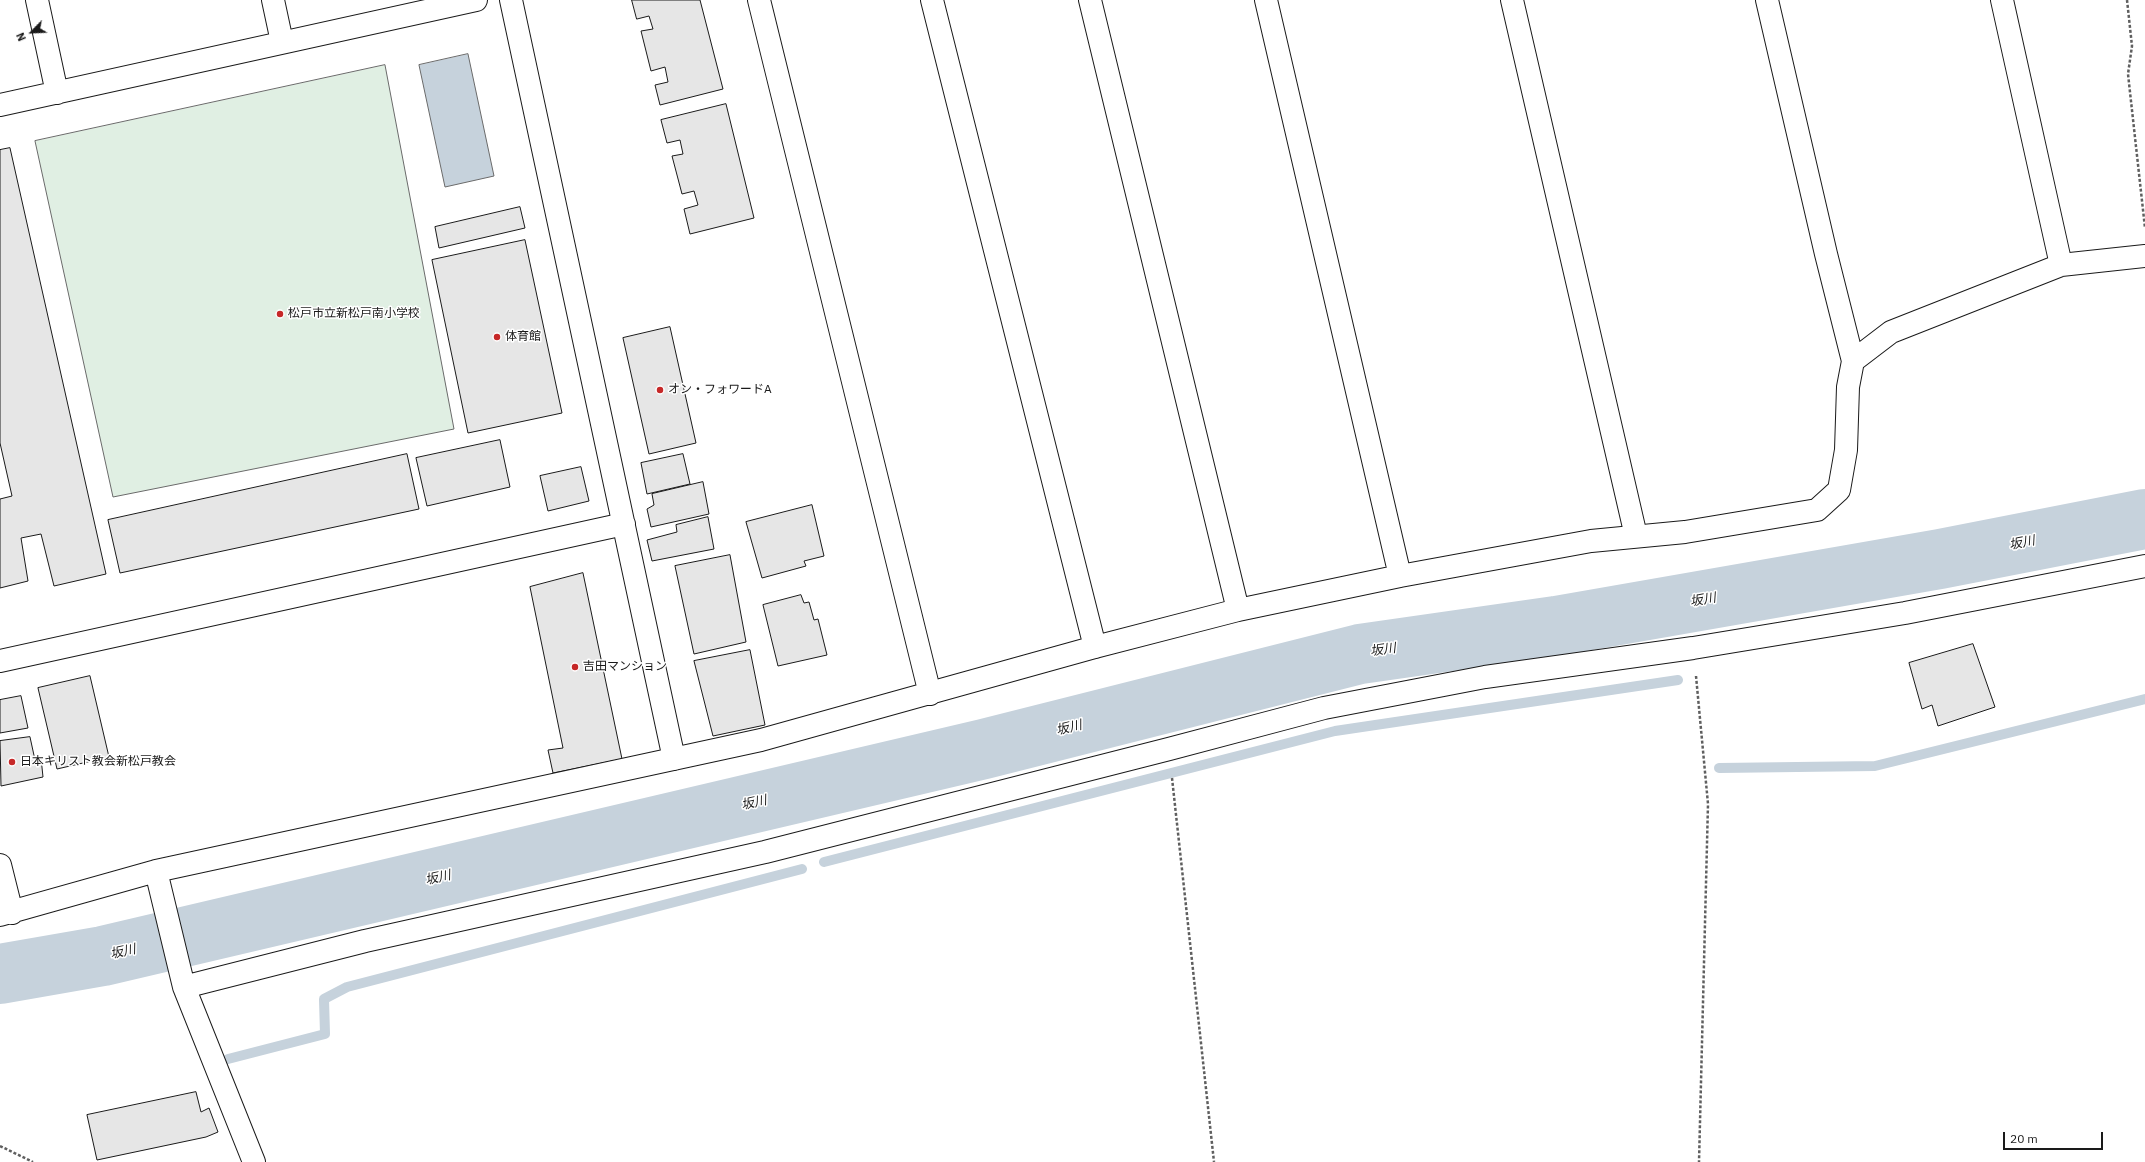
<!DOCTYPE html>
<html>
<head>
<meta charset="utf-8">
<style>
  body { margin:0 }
  #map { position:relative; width:2145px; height:1162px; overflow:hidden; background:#fff; font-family:"IBM Plex Sans",sans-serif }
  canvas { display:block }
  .north { position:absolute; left:12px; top:12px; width:40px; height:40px; -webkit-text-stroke:3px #fff; paint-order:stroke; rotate:246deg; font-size:11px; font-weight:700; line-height:16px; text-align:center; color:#1a1a1a }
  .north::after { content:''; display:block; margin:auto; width:14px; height:18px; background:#1a1a1a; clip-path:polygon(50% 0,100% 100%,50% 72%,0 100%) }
  .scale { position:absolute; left:2003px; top:1132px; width:100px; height:18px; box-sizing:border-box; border:2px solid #1a1a1a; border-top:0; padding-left:5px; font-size:12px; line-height:14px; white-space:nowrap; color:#1a1a1a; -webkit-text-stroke:3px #fff; paint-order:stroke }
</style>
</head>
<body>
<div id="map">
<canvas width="2145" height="1162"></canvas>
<div class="north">N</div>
<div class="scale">20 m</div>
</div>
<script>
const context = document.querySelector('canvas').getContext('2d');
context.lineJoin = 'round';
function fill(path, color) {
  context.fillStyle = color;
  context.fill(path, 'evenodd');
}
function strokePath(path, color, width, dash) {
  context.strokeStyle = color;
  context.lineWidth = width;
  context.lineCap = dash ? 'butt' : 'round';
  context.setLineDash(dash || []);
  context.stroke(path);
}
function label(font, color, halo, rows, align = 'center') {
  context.font = font + ' "IBM Plex Sans","Noto Sans JP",sans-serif';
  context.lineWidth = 3;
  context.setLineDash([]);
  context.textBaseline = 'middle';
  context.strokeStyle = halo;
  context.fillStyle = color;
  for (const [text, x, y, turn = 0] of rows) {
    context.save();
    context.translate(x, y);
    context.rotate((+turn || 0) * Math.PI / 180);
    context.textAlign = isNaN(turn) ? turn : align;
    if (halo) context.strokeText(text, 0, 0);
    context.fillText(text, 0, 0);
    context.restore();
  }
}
const green = new Path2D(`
  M385 65 454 429 113 497 35 141Z`);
const water = new Path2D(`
  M468 54 494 176 445 187 419 65Z`);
const stream = new Path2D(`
  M1719 768 1875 766 2145 699
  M824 862 1335 731 1678 680
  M228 1059 325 1034 324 999 347 987 802 869`);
const river = new Path2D(`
  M0 974 103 956 984 749 1360 654 1556 626 1940 559 2145 519`);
const building = new Path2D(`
  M632 0H700L723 89 660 105 655 85 668 82 665 67 651 71 641 31 653 29 649 16 637 19Z
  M726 104 754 218 690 234 684 209 698 205 694 191 682 194 672 156 683 154 680 140 667 143 661 120Z
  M10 148 106 574 54 586 41 534 21 538 28 581 0 588V499L12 496 0 443V150Z
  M520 207 525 228 439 248 435 227Z
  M525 240 562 413 468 433 432 260Z
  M670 327 696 443 649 454 623 338Z
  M500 440 510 487 427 506 416 458Z
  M407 454 419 509 120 573 108 520Z
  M683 454 690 484 647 494 641 463Z
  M581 467 589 501 548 511 540 476Z
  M703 482 709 514 651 527 647 509 654 505 652 494Z
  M812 505 824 556 804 561 806 566 762 578 746 522Z
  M708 517 714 549 652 561 647 540 677 532 676 525Z
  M730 555 746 642 694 654 675 566Z
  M583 573 622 759 553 773 548 750 563 748 530 587Z
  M801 595 804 603 809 602 814 620 818 619 827 655 778 666 763 605Z
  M1973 644 1995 707 1938 726 1932 705 1922 709 1909 663Z
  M750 650 765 725 713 736 694 661Z
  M90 676 109 757 57 769 38 688Z
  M21 696 28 728 0 733V700Z
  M30 737 35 760 41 758 43 777 1 786 0 741Z
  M196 1092 201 1112 209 1108 218 1132 206 1137 97 1160 87 1115Z`);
const path = new Path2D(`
  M2127 0 2132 46 2128 74 2145 228
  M1696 676 1708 804 1699 1162
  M1172 778 1214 1162
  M0 1146 33 1162`);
const street = new Path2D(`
  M37 0 57 93
  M273 0 282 42
  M511 0 674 759
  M759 0 930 694
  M932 0 1095 647
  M1090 0 1238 610
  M1266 0 1400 576
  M1767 0 1826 254 1853 361
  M2002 0 2061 265
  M0 105 476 0
  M0 661 624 524
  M0 865 12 913
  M156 871 184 987 254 1162
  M0 915 156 871 761 740 1095 647 1238 610 1400 576 1591 541 1685 532 1817 510 1839 490 1846 450 1848 387 1853 361 1891 332 2061 265 2145 256
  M184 987 365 941 765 852 1169 749 1324 708 1485 677 1693 648 1905 613 2145 566`);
const secondary = new Path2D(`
  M1512 0 1636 536`);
const markers = [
  [280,314,4,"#c62828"],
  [497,337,4,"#c62828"],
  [660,390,4,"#c62828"],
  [575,667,4,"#c62828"],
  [12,762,4,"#c62828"]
];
const poiNames = [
  ["松戸市立新松戸南小学校",288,314],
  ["体育館",505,337],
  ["オン・フォワードA",668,390],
  ["吉田マンション",583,667],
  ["日本キリスト教会新松戸教会",20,762]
];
const waterNames = [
  ["坂川",2022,543,-11],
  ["坂川",1703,600,-10],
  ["坂川",1383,650,-8],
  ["坂川",1069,728,-14],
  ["坂川",754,803,-13],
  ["坂川",438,878,-13],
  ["坂川",123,952,-13]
];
fill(green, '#e0efe3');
strokePath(green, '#6a6a6a', 1);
fill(water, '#c6d2dc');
strokePath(water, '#6a6a6a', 1);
strokePath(stream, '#c6d2dc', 10);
strokePath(river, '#c6d2dc', 60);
fill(building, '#e6e6e6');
strokePath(building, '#1a1a1a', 1);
strokePath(street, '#1a1a1a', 24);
strokePath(secondary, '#1a1a1a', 24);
strokePath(path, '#5f5f5f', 2.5, [3, 2]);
strokePath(street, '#fff', 22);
strokePath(secondary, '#fff', 22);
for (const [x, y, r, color] of markers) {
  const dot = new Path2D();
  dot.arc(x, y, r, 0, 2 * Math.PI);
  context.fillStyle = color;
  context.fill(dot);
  strokePath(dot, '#fff', 1.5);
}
label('12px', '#1a1a1a', '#fff', poiNames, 'left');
label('italic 13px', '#1a1a1a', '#fff', waterNames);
</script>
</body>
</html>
